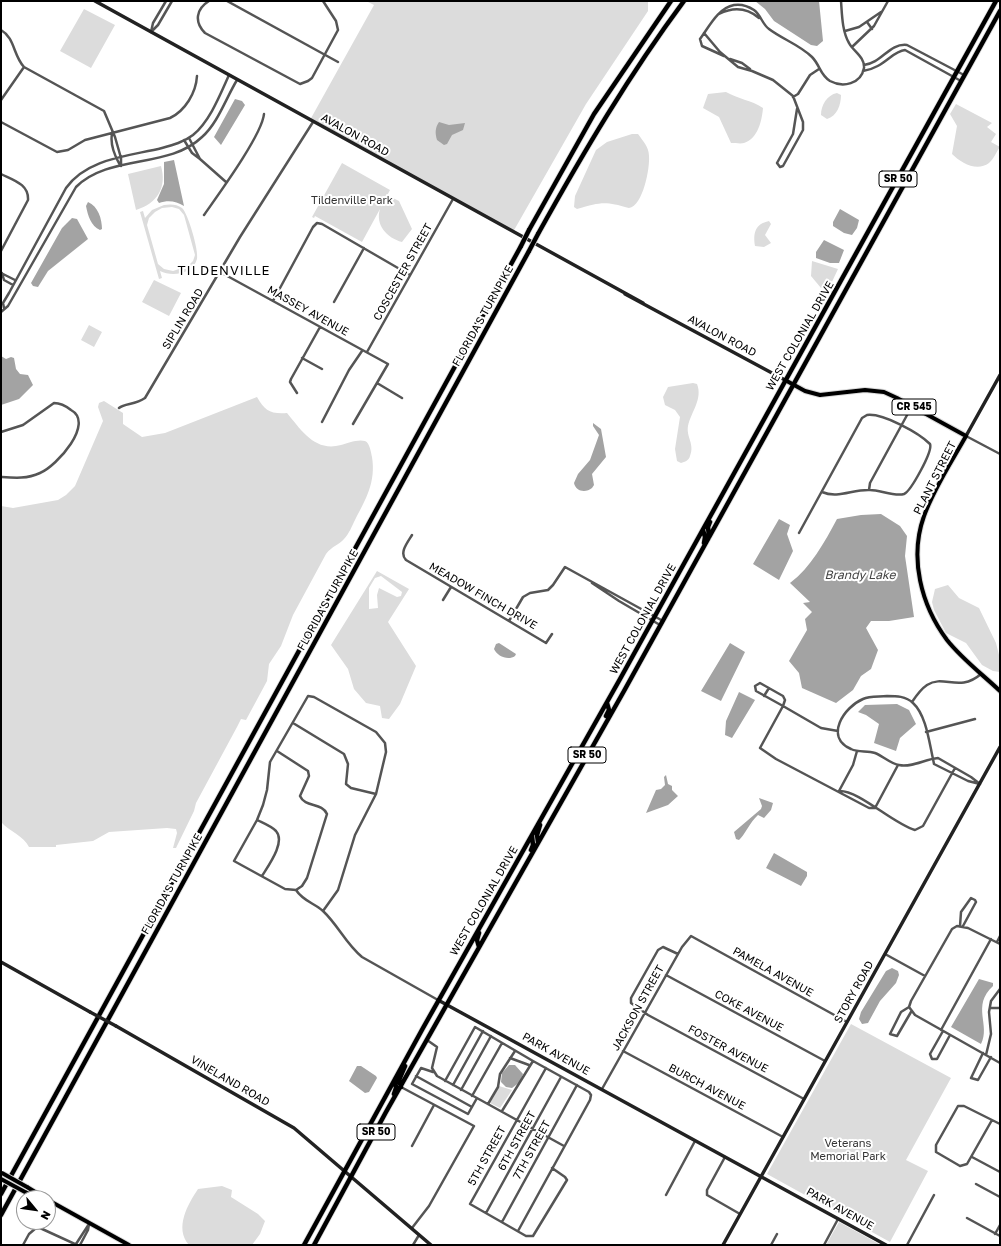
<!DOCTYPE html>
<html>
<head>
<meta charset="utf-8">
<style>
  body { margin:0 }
  #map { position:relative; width:1001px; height:1246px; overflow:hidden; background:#fff; font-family:"Golos Text",sans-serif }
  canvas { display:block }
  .frame { position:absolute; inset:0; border:2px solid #000; pointer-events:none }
  .north { position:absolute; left:16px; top:1190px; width:40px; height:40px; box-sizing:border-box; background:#fff; border:1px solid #999; border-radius:50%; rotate:119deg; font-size:11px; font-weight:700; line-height:16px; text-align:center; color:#000 }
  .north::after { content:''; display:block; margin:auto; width:14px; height:18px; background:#000; clip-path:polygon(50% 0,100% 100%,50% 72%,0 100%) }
</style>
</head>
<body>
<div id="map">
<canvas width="1001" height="1246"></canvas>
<div class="frame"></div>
<div class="north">N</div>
</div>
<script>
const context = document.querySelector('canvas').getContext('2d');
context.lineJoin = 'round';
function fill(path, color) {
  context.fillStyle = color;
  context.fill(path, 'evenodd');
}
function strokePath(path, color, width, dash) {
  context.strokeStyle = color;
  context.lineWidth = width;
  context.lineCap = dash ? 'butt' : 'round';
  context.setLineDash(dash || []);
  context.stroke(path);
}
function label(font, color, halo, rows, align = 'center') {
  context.font = font + ' "Golos Text",sans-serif';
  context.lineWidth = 4;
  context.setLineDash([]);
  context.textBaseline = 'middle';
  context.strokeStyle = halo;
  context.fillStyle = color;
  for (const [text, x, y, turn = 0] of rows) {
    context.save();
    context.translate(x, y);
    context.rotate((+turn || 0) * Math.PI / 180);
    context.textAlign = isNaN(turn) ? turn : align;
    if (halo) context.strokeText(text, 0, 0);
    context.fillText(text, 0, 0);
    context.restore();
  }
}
const green = new Path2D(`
  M366 1H648V11L586 104 513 232 310 120 374 5Z
  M84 9 115 25 91 68 60 51Z
  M726 92C738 99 751 100 763 108 762 120 758 139 744 143 741 144 735 143 731 143L719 117 703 108 708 94Z
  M837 93 841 95C841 105 837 116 827 119L821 115C821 105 827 95 837 93Z
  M956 104 992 123 987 127 996 134 991 142 1000 147C996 152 994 159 989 163 977 172 961 163 952 154L957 126 950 114Z
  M632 134H638C643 141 649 147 649 156 650 168 643 206 629 208 605 201 601 202 577 209L574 207 575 196 596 150 607 142Z
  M342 163 390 190 381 207 386 201 393 198 399 201 412 229 402 242C387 238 375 225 380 209L362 242 315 216 314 218 312 217Z
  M161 166C167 187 158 203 136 210L128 174Z
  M164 205C170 204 177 204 182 208 188 213 199 251 197 259 193 274 172 277 160 271L162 278 159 279 140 212 143 211 145 218 152 210ZM172 207 179 209 184 215 195 255 193 261 188 266 173 271 164 269 158 264 147 225 149 218 155 212 162 208Z
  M769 221 771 224 765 235 771 243 764 247 755 246C753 233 755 224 769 221Z
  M812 261 838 269 831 284 821 288 811 276Z
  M154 280 181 293 169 316 142 302Z
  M89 325 102 332 94 347 81 340Z
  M693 383 697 384C703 399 691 412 688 426 686 437 695 444 690 456 689 460 685 462 681 463L677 461 675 449 680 417 675 410 665 405 663 397 668 387Z
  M257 397C265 411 270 414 287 413 302 431 315 452 341 445 347 443 358 439 365 441 370 443 371 453 372 457 376 482 366 499 355 520 352 526 349 534 344 539 339 545 332 546 326 554L293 615 281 646 269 664 267 681 246 720 241 719 237 727 196 803 194 811 176 848H173L177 833 176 829 167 828 109 832 93 841 56 845V847H29C24 836 9 831 1 822V506L13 508 58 500 66 495 75 486 103 421 98 407 99 403 104 401 123 413V424L142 437 165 433Z
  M377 571 409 589 388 622 416 666 400 704 389 719 382 718 380 706 366 703 354 689 348 669 331 645ZM381 576 402 592 401 596 397 597 379 588 377 595 378 608 369 609V588L375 578Z
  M948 585 959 598 979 608 996 643 1000 659V672L993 671 982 665 966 643 946 633 934 610 932 602 935 589Z
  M851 1024 951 1078 906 1160 928 1171 890 1242 767 1174Z
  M499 1086 512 1090 500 1108 490 1103Z
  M222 1186 232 1190 231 1197 258 1214 265 1221 260 1234 252 1245H189C174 1228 188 1204 198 1189Z
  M839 1222 881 1245H826Z`);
const water = new Path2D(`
  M755 1H819L823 41 817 46 811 45 774 21 765 9Z
  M235 99 242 101 245 105 221 145 214 137Z
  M439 122 449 125 465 123 463 130 452 135 447 144 444 145 437 140C435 133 435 128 439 122Z
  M174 160 184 206C176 201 168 200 159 203L157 200 164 184V162Z
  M88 202C98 206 102 219 102 229L100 230C91 226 88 216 86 206Z
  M840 209 859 220 857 228 852 235 844 233 833 226V222Z
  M72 218 77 219 88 239 48 271 38 287 33 286 31 283 62 228Z
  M824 240 844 250 839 263H830L816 258V252Z
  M1 356 6 359 11 357 14 358 16 369 20 374 28 375 33 385 19 399 1 405Z
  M593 423 601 429 606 457 592 474 594 485 592 488C586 493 576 492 574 483L578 474 590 460 599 435 593 426Z
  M881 514 900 526 907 536 905 556 914 617 889 621H871L866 628 878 650 871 669 861 676 853 690 836 703 802 688 799 673 789 661 807 630 805 619 812 612 803 603 810 602 790 583C811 567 824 543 837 519L861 515Z
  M779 519 790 525 787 534 793 551 779 580 753 564Z
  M499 643 516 654 515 656C508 661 497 656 494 649L496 644Z
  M730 643 745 652 721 701 701 691Z
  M739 692 755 700 732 738 725 735 726 721Z
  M897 704 909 710 916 724 900 738 896 751 874 743 879 724 866 715 858 712 865 705Z
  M666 775 668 784 672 786V790L678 796 668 805 646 813 656 790 661 789 665 785 664 777Z
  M759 798 773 803 771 810 764 818 758 815C750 822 744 836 739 840L736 839 734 832 761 809 762 806Z
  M774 853 807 872V876L801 886 766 868Z
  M892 968 898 971 899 975 896 983 880 1001 868 1023 862 1024 859 1019 861 1012 886 971Z
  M979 979 993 983V986C971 1006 991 1025 981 1044L951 1027Z
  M509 1065H515L523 1074 520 1082 512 1088 506 1087 501 1082 502 1073Z
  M357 1066H361L376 1076 377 1078 369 1092 365 1093 349 1081Z`);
const street = new Path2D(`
  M209 1C196 9 194 22 205 33L300 84 308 81 312 78 338 30 336 21 323 1
  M227 1 338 62
  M719 14C733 7 747 8 759 18
  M867 22 872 29
  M1 30C15 38 13 55 24 67L104 111 115 137 121 158V166
  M845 31 859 27 881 12
  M151 32 158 25 172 1
  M151 32 153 23 166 1
  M704 33 720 52 738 67 752 71 773 80 793 96 803 122V130L783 166 780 167 777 163 793 134 797 109
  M852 47 874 26 888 1
  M724 56 702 46 700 39C709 27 718 8 734 5 740 4 748 6 754 10 761 15 762 24 769 29 782 39 800 45 812 57 820 65 820 75 830 81 843 88 861 84 864 68 865 57 853 51 849 43 842 31 842 14 841 1
  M730 59 742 63 750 69
  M864 65C882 63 889 43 907 45L964 75
  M863 71C884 68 892 51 905 50L961 81
  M793 97 798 94 810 75 819 69
  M1 100 24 67
  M1 122 57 152 68 150 85 140 170 118C185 111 196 93 197 76
  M112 134C110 144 115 157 120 165
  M184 140 192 153 200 159 189 138
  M200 159 226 182
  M1 174C13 180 29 184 28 200L1 251
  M204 215C218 195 262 135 264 114
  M220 272 388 364 353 424
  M1 273 15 280
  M2 273 4 280 13 285
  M273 301 313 227 317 223 322 224 410 275
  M334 302 364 248
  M4 308 3 303 9 293 66 188C87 158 130 156 162 148 173 145 184 142 193 135 210 121 220 95 229 75
  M1 312 8 306 76 187C109 154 169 169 202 137 218 123 226 98 237 80
  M367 352 453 199
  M302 358 322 369
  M377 383 402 398
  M297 393 290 382 291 379 320 327
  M119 408C125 403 135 405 145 398L240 237 313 122
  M322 422 349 370 362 351
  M1 432 23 425 54 403C61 403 66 406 71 410 95 423 57 466 40 473 27 479 15 478 1 477
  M966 436 1000 454
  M869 490 870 483 912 406
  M799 533 862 418 867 415C883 413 919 433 930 444 933 451 911 491 904 494 895 497 880 490 870 490 853 489 838 499 822 492
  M412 535C407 543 399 553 406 560L546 643 552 634
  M592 583 619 601 660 625
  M443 600 451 587
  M509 621 523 597 530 593 548 590 553 585 565 567 663 621
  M760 683 783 696 785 700 783 706 756 691 755 686Z
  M764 696 769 688
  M912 702C916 696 921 689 927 685 944 674 959 693 981 674
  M293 723 344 754 348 764 346 784 351 788 376 794
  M838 731 821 728 783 706 760 748 776 759 869 808H875
  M926 732 975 719
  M277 751 308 771 309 776 300 796C305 808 322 802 327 814L307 878 302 886 296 890
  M980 784 968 781 934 764 933 759C929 741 926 715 913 703 906 696 896 696 887 696 879 697 870 696 863 699 844 707 824 737 851 749 859 753 867 750 875 753 883 756 891 764 899 765 912 768 925 759 938 758L971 777 980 784
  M839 791C859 790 893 824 915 830L923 826 955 768
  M839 791 853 765 857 751
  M875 808 898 765
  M257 820C263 823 271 826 276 831 286 842 268 866 262 876
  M296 890 285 889 234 861 257 820 263 805 267 790 270 762 308 696 314 697 376 732 385 743 386 752 376 794 355 835 338 890 323 911
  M296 890C303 901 314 903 323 911 338 925 346 944 362 957L438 1000
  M960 926 961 912 971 898 975 900 976 902 963 926
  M997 942 1000 936
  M1000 944 968 928 957 926 952 929 911 1001 909 1007 915 1015 1000 1063
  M678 954 663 947 658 950 631 998V1003L648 1015 804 1099
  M885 954 925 976
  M666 975 825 1061
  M909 1007 901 1012 890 1034 897 1036 911 1012
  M990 1008H1000
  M941 1030 991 939
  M943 1031 930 1054 932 1059H937L950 1035
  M427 1040 437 1047 432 1068 437 1076 564 1146
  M623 1051 783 1137
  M983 1053 971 1078 978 1080 991 1057
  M986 1055 991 1034 989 1012 991 1001 1000 989
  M510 1058 529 1065
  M546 1068 470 1204 526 1236H533L567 1180 565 1177 552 1168
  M433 1072 421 1068 412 1084 468 1114 477 1098
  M416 1076 472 1107
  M445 1081 475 1027 533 1061
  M453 1085 483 1031
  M401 1087 474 1126 429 1206 412 1228
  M602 1089 682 947 691 936 847 1022
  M461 1090 491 1036
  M472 1096 502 1043
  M488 1104 498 1087 500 1074 515 1051
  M502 1111 533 1061 589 1092 591 1095 590 1100 518 1231
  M992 1120 967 1164 960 1166 936 1152V1145L958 1106H964L1000 1124
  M412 1146 434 1105
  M725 1157 707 1190V1195L740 1214
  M972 1157 1000 1172
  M976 1184 1000 1197
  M666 1195 695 1141
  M486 1213 561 1077
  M967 1218 1000 1236
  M502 1222 577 1085
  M995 1234 1000 1225
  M76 1244 89 1224
  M23 1245 29 1234 36 1228H40L77 1245
  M80 1245 88 1230 89 1224
  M413 1245 419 1235
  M771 1245 777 1234
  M824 1245 838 1219
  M907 1245 934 1195`);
const secondary = new Path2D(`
  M95 1 643 303
  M625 294 785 380
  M966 436 1000 375
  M1 962 90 1012
  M438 1000 886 1245
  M116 1026 294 1128 431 1245
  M723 1245 1000 747`);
const primary = new Path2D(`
  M785 380 805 391 820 395 865 390 884 392 897 398 966 436C952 461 934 488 924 516 909 558 921 605 947 640 962 659 982 674 1000 691
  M27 1187 45 1198
  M25 1192 39 1198
  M48 1200 129 1245`);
const highway = new Path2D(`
  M529 230 594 114 671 1
  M538 234C583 153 629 75 684 1
  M703 530 705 537 704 543
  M709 537 708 527 710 522
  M606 716 609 710 607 703
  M538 842 537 835 540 825
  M531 850 533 845 532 836
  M479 947 477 940 479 933
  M401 1087 399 1080 405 1066
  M394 1094 396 1088 395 1079
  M1 1194 521 246
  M1 1215 529 251
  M304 1245 423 1028 620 679 996 1
  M314 1245 386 1112 624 691 1000 11`);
const secondaryBridge = new Path2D(`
  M90 1012 116 1026`);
const primaryBridge = new Path2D(`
  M2 1173 27 1187
  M1 1179 25 1192`);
const highwayBridge = new Path2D(`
  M521 246 529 230
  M529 251 538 234`);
const shields = [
  [898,179,38],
  [914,407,44],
  [587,755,38],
  [376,1132,38]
];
const shieldNames = [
  ["SR 50",898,179],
  ["CR 545",914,407],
  ["SR 50",587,755],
  ["SR 50",376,1132]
];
const streetNames = [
  ["AVALON ROAD",355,135,29],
  ["COSCESTER STREET",403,272,-61],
  ["MASSEY AVENUE",308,311,29],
  ["FLORIDA'S TURNPIKE",483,316,-61],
  ["SIPLIN ROAD",183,319,-59],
  ["AVALON ROAD",722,336,28],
  ["WEST COLONIAL DRIVE",800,336,-60],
  ["PLANT STREET",935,478,-63],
  ["MEADOW FINCH DRIVE",483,596,30],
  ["FLORIDA'S TURNPIKE",328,600,-61],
  ["WEST COLONIAL DRIVE",643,619,-61],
  ["FLORIDA'S TURNPIKE",172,884,-61],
  ["WEST COLONIAL DRIVE",484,901,-60],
  ["PAMELA AVENUE",773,972,29],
  ["STORY ROAD",854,992,-61],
  ["JACKSON STREET",638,1008,-61],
  ["COKE AVENUE",749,1011,28],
  ["FOSTER AVENUE",728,1049,28],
  ["PARK AVENUE",556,1054,29],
  ["VINELAND ROAD",230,1081,30],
  ["BURCH AVENUE",707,1087,28],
  ["6TH STREET",517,1141,-61],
  ["7TH STREET",532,1150,-61],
  ["5TH STREET",487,1156,-61],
  ["PARK AVENUE",840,1209,29]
];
const parkNames = [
  ["Tildenville Park",352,201],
  ["Veterans",848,1144],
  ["Memorial Park",848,1157]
];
const waterNames = [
  ["Brandy Lake",860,575]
];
const quarterNames = [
  ["TILDENVILLE",224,271]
];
fill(green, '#dcdcdc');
fill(water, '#a3a3a3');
strokePath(primary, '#dbdbdb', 6);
strokePath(highway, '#dbdbdb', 6);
strokePath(street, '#555', 2.5);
strokePath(secondary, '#222', 3.5);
strokePath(primary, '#000', 4);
strokePath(highway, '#000', 4.5);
strokePath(primaryBridge, '#dbdbdb', 6, []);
strokePath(highwayBridge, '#dbdbdb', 6, []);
strokePath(secondaryBridge, '#222', 3.5);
strokePath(primaryBridge, '#000', 4);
strokePath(highwayBridge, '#000', 4.5);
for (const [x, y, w] of shields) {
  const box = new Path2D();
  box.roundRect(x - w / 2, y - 8, w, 16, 3);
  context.fillStyle = '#fff';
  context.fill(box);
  strokePath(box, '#000', 1);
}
label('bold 10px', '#000', null, shieldNames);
label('11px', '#000', '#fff', streetNames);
label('11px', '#333', '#fff', parkNames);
label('italic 12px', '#444', '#fff', waterNames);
context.letterSpacing = '1px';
label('13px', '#000', '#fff', quarterNames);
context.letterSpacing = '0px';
</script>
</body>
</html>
